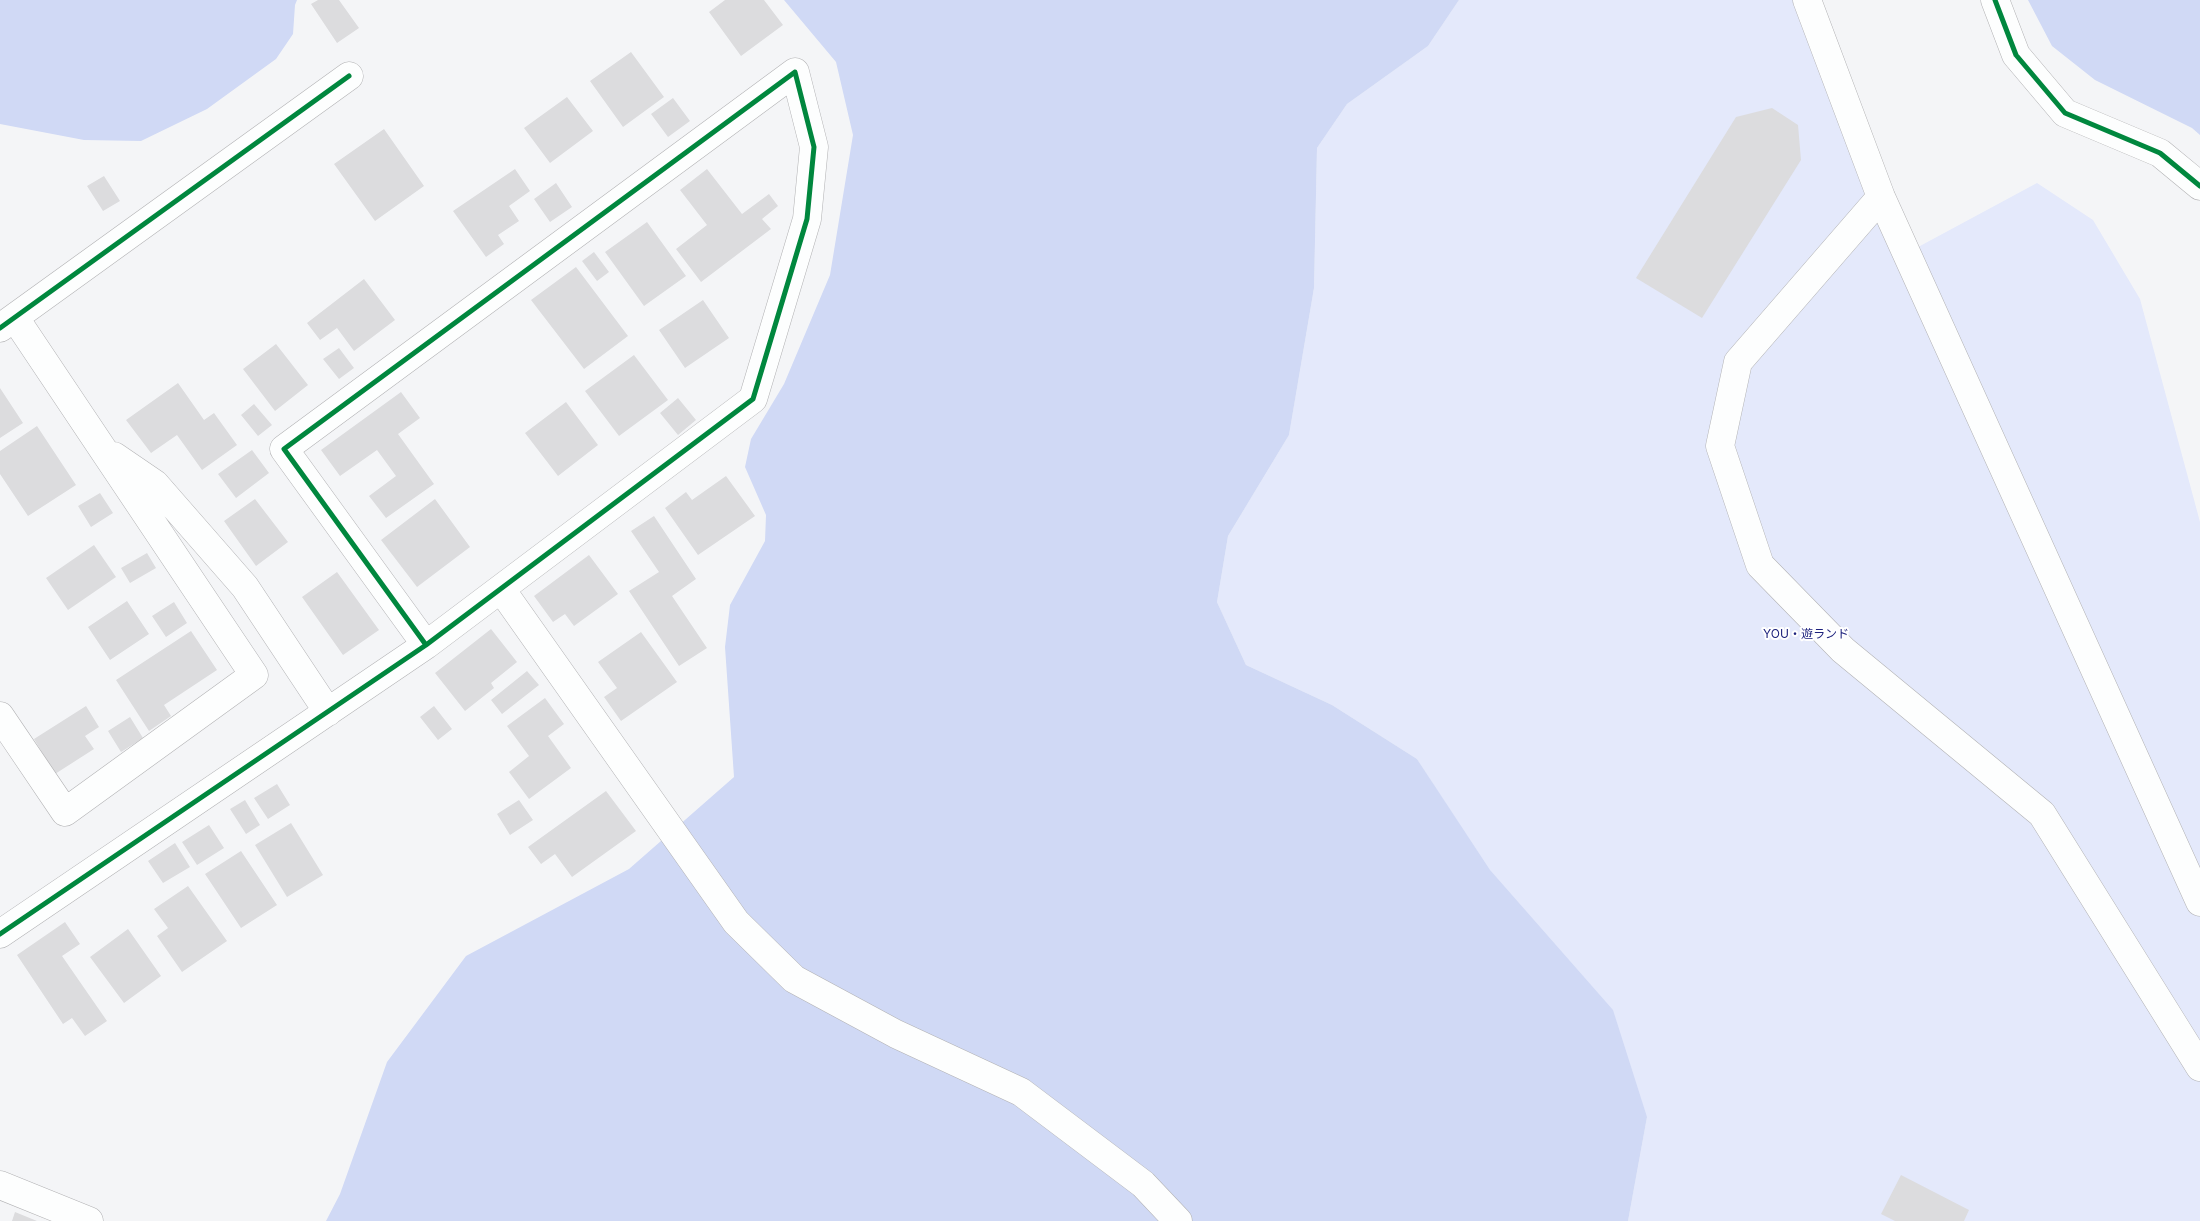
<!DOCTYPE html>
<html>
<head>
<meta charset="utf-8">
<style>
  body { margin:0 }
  canvas { display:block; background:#f4f5f7 }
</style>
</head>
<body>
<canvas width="2200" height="1221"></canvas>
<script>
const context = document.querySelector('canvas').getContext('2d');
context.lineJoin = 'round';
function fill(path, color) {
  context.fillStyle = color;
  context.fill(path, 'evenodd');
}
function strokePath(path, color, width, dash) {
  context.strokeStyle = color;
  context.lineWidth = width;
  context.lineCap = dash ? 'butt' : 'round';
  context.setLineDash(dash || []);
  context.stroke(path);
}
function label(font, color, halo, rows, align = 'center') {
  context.font = font + ' Inter,"Noto Sans JP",sans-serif';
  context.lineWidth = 4;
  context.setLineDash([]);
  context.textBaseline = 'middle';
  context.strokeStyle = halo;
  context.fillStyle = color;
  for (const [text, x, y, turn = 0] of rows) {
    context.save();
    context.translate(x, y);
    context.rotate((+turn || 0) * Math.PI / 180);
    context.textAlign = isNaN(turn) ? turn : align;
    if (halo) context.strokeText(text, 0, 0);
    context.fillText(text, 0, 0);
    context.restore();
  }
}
const green = new Path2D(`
  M1459 0H1807L1907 253 2037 183 2093 220 2140 299 2200 522V1221H1628L1647 1117 1417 759 1332 705 1246 665 1217 602 1228 536 1289 435 1314 288 1317 148 1347 104 1428 46Z`);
const forest = new Path2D(`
  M0 0H297L295 5 293 34 276 59 207 109 141 141 84 140 0 124Z
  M784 0H1459L1428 46 1347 104 1317 148 1314 288 1289 435 1228 536 1217 602 1246 665 1332 705 1417 759 1490 870 1613 1010 1647 1117 1628 1221H326L340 1194 387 1062 466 956 629 869 734 777 725 647 730 605 765 541 766 515 745 467 751 439 784 384 830 275 853 135 836 62Z
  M2028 0H2200V135L2192 128 2095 80 2052 46Z`);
const building = new Path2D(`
  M318 0H339L359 28 337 43 311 4Z
  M725 0H764L783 25 741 56 709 12Z
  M631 52 664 97 623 127 590 81Z
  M567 97 593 131 550 163 524 128Z
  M673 98 690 121 668 137 651 114Z
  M1772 108 1798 125 1801 160 1702 318 1636 278 1736 117Z
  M384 129 424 186 375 221 334 164Z
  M515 169 530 191 509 206 519 221 498 235 504 244 486 257 453 211Z
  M707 169 742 214 769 194 778 206 762 219 771 229 701 282 676 249 707 225 680 190Z
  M104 176 120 201 103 211 87 186Z
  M556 183 572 207 550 222 534 199Z
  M647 222 686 276 644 306 605 252Z
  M594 252 609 272 597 281 582 261Z
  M576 267 628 336 584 369 531 300Z
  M364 279 395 320 354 351 337 328 320 340 307 323Z
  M703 300 729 338 685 368 659 330Z
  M276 344 308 385 275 411 243 369Z
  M339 348 354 368 339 379 323 359Z
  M634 355 668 400 619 436 585 391Z
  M178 383 204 420 214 413 237 445 202 470 177 435 151 453 126 420Z
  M0 388 23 423 0 438Z
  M401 392 420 418 398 434 434 484 386 518 369 496 396 476 377 450 340 476 321 450Z
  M678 398 696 420 678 435 660 413Z
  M566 402 598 445 558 476 525 433Z
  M254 404 272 425 258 436 241 415Z
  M37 426 76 485 28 516 0 474V451Z
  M252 450 269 473 236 498 218 474Z
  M726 476 755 516 698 555 665 508 686 492 692 500Z
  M100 493 113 513 91 527 78 506Z
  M255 499 288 542 256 566 224 521Z
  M435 499 470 547 417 587 381 540Z
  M654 516 696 579 672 596 707 648 679 666 629 591 659 572 631 531Z
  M94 545 116 577 68 610 46 578Z
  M147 553 156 568 130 583 121 568Z
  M589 555 618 594 574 626 565 614 553 622 534 596Z
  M337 572 379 630 343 655 302 597Z
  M127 601 149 634 110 660 88 627Z
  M174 602 187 623 166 637 152 616Z
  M491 629 517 662 491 683 494 688 465 711 435 673Z
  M191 631 217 670 164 705 171 716 149 731 116 680Z
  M641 632 677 682 621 721 604 697 617 688 598 662Z
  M527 671 539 685 502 714 491 700Z
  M545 698 564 724 548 736 571 768 529 799 509 772 529 756 507 726Z
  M86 706 99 727 85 736 94 749 55 774 34 739Z
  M434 706 452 729 438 740 420 717Z
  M130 717 143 738 121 752 108 731Z
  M277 784 290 805 268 819 254 798Z
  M606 791 636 831 572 877 555 854 541 864 528 847Z
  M245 800 260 825 246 834 230 809Z
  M519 800 533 820 510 835 497 814Z
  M291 823 323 875 287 897 255 845Z
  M209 825 224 848 197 865 182 842Z
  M175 843 190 867 163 883 148 861Z
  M241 851 277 905 241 928 205 874Z
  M188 886 227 941 182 972 157 936 168 928 154 909Z
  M65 922 80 944 62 956 107 1021 85 1036 72 1018 63 1024 17 955Z
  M128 929 161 976 124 1003 90 957Z
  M1901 1175 1969 1210 1964 1221H1895L1881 1214Z
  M15 1212 37 1221H12Z`);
const minor = new Path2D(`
  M1807 0 1881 197 2200 902
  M1995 0 2016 55 2065 113 2160 153 2200 186
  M1881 197 1738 362 1720 446 1760 565 1843 650 2042 814 2200 1067
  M0 328 349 76
  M114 456 155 484 245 587 328 712
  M501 589 736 922 794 979 896 1034 1021 1092 1143 1184 1178 1221
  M0 716 65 812 254 675 15 318
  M0 934 426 645 753 399 807 219 814 147 795 72 284 449 426 645
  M0 1185 89 1221`);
const cycleway = new Path2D(`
  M1995 0 2016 55 2065 113 2160 153 2200 186
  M0 328 349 76
  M0 934 426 645 753 399 807 219 814 147 795 72 284 449 426 645`);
const parkNames = [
  ["YOU・遊ランド",1806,634]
];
fill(green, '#e4e9fb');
fill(forest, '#d0d9f5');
fill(building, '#dcdcde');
strokePath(minor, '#b2b2b4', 29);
strokePath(minor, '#fdfefe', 28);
strokePath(cycleway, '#00873e', 5);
label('12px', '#1c217c', '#fff', parkNames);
</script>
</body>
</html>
